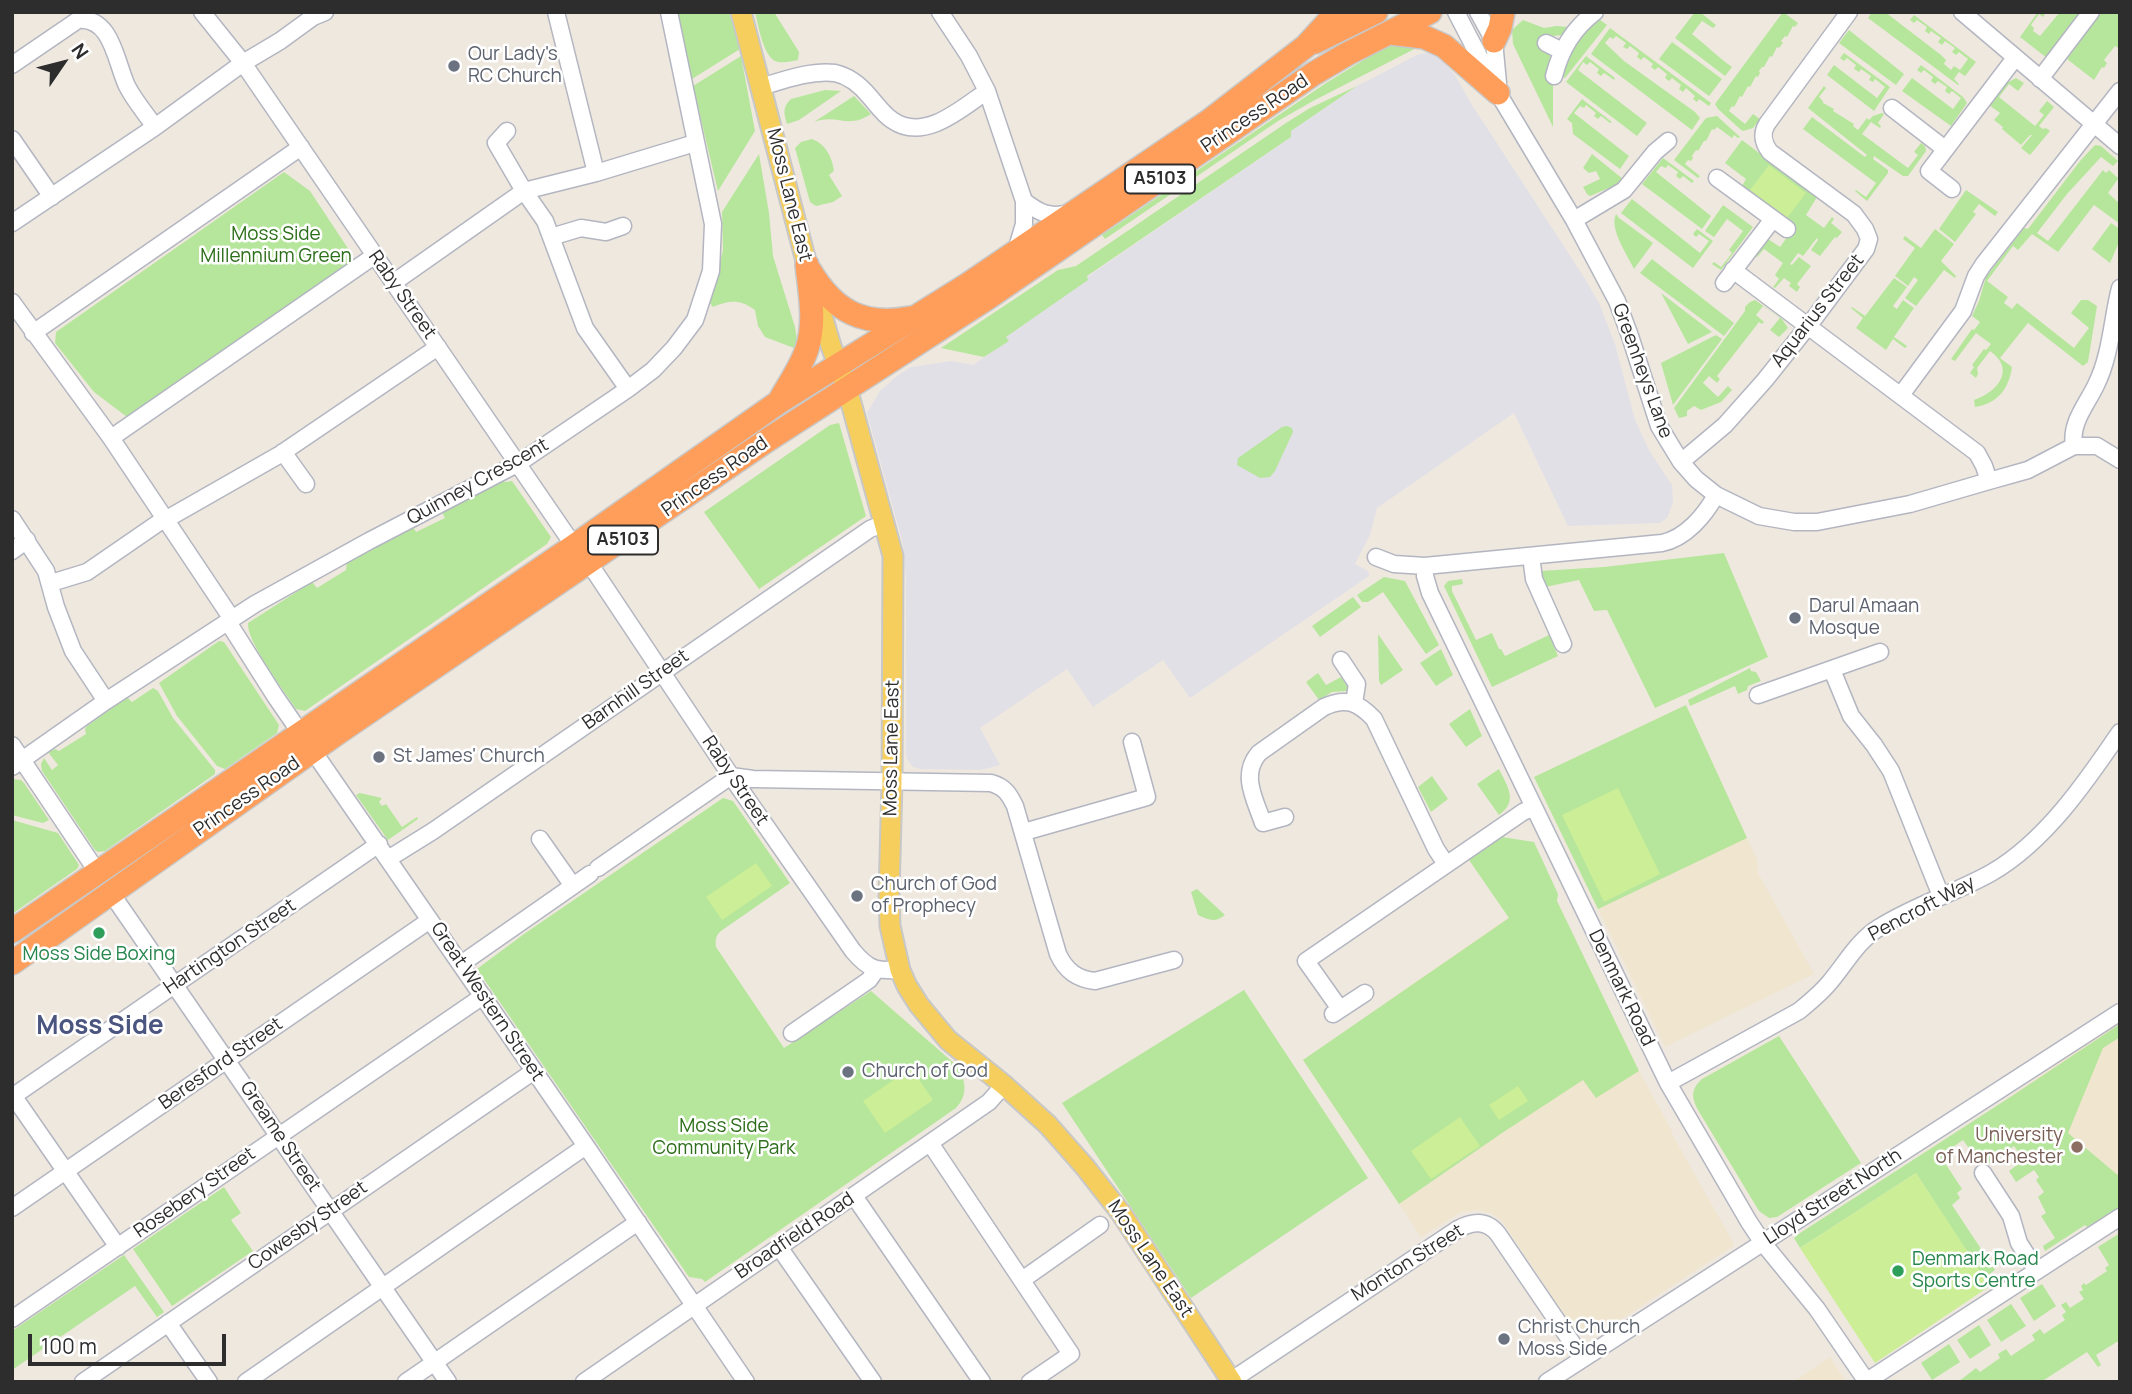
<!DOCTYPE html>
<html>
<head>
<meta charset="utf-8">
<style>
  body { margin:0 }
  #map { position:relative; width:2132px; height:1394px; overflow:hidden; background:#efe8df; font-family:Manrope,sans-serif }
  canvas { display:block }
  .frame { position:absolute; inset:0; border:14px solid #2d2d2d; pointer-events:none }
  .north { position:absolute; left:28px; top:28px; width:70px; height:70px; -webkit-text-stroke:5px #fff; paint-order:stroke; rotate:55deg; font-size:19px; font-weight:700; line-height:28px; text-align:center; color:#2d2d2d }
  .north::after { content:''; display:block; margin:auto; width:24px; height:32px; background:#2d2d2d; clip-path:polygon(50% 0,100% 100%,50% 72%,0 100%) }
  .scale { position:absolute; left:28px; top:1334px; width:198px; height:32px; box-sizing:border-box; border:4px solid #2d2d2d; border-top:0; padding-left:9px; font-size:21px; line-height:24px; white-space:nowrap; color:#2d2d2d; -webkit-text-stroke:5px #fff; paint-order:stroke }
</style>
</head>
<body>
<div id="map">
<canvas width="2132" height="1394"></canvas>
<div class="frame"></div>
<div class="north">N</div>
<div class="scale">100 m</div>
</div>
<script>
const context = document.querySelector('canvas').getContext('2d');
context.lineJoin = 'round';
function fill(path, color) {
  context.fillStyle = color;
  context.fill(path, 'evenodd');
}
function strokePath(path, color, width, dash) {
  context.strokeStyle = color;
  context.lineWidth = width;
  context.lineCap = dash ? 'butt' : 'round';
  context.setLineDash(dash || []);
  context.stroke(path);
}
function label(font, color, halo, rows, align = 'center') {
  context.font = font + ' Manrope,sans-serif';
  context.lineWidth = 5;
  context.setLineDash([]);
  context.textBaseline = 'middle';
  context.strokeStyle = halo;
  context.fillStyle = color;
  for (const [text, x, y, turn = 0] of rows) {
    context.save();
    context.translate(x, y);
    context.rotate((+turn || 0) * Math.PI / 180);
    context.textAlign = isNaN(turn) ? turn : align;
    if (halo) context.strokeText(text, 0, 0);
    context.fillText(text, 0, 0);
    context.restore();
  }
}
const industrial = new Path2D(`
  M1430 53 1438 57 1455 75 1472 105 1582 274 1599 303 1615 344 1635 420 1650 452 1672 485 1673 503 1667 518 1660 523 1568 526 1514 413 1377 508 1370 535 1355 564 1368 571 1369 576 1190 698 1163 660 1093 707 1067 669 980 728 1000 765 981 770 921 769 913 767 907 759 906 754V578L903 544 867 413 880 391 897 376 911 367 952 361 973 365 1008 341 1006 337 1087 277 1291 137V131L1357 86 1419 54Z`);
const education = new Path2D(`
  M1686 705 1757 859 1758 873 1814 974 1665 1047 1534 777Z
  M1558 894 1557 901 1635 1063 1673 1133 1672 1134 1733 1242V1246L1597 1335 1576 1332 1507 1229 1502 1221 1491 1213 1477 1210 1461 1212 1421 1237 1303 1060 1509 917Z
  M2120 1021V1217L2092 1235 2005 1100Z
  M1830 1357 1846 1382H1793Z`);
const green = new Path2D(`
  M677 12H729L740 49 692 79Z
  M755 12H774L799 52 798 60C791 61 781 64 775 61 763 55 758 24 755 12Z
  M1695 12H1700L1716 25 1713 28 1702 21 1692 34C1707 46 1717 56 1732 67L1725 76 1675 38Z
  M1783 12 1798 23 1795 27 1793 26 1787 37 1785 36 1781 41 1783 43 1779 48 1777 47 1772 57 1770 56 1764 67H1762L1759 71 1760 73 1758 77 1756 76 1750 87 1748 86 1742 97 1740 96 1734 107 1732 106 1729 111 1745 124 1753 114 1760 119 1753 128 1743 131 1740 129 1718 109 1715 104Z
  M1872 12H1885L1941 55 1946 60 1944 64 1951 70 1954 66 1960 70 1968 59 1959 52 1956 55 1952 52 1955 48 1945 41 1942 45 1938 42 1941 38 1931 31 1929 34 1925 31 1927 27 1917 20 1914 23 1910 20 1914 15 1976 62 1965 76 1959 72 1954 79 1959 84 1958 85 1868 18Z
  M2038 12 2045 14 2043 17 2039 14 2031 25 2034 28 2033 31 2040 36 2060 12H2081L2047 58 2020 37Z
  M2102 12H2120V45L2118 48 2115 46 2104 60 2107 63 2104 68 2102 67 2094 80 2067 59Z
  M1599 19 1607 25 1565 78 1561 75C1570 51 1579 34 1599 19Z
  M1523 20 1544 28 1556 26 1569 27 1563 35 1541 37 1537 46 1548 53 1551 57 1546 79 1553 80V127L1513 44 1512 30Z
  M1610 28 1711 103 1709 106 1699 99 1697 102 1693 99 1695 96 1686 88 1683 92 1679 89 1681 85 1672 78 1669 81 1665 78 1667 74 1658 67 1655 70 1651 67 1653 64 1644 57 1641 60 1637 57 1639 53 1630 46 1627 49 1623 47 1626 43 1616 36 1613 39 1610 37 1605 43 1624 61 1695 112 1700 118 1692 130 1591 54Z
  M1849 30 1904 74 1896 85 1839 43Z
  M1672 42 1722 79 1709 96 1659 59Z
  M1397 43H1426L1313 101 1278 121 1105 239 1102 235 1326 83 1385 47Z
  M1844 53 1890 87 1874 111 1827 75 1834 65 1877 98 1885 87 1875 79 1873 82 1869 80 1871 76 1861 69 1859 72 1854 69 1856 65 1847 58 1844 61 1840 58Z
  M741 56 755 131 718 191 693 86Z
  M1586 56 1615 78 1614 80 1604 73 1601 76 1597 73 1599 69 1590 62 1587 65 1583 62 1578 70 1647 123 1637 136 1566 82Z
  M1921 65 1963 97 1967 103 1951 126 1902 91 1912 78 1953 109 1961 98 1952 91 1949 94 1945 91 1947 87 1938 81 1935 84 1931 81 1933 77 1924 70 1921 73 1917 70Z
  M2016 78 2024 83 2018 91 2009 84 1999 97 2035 126 2044 115 2039 111 2047 101 2054 107 2039 126 2043 129 2046 128 2050 131 2030 155 2021 148 2032 135H2030L2021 145 2002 129 2003 127 1994 120 2000 113 1989 105 2007 83Z
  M1357 86 1291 131V137L1087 276 1088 280 1006 337 1009 341 984 357 941 348 1058 270 1076 266 1286 123 1310 108Z
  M1824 86 1826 88 1819 97 1823 101V103L1834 109 1833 111 1854 124 1853 126 1858 130 1867 118 1869 120 1873 116 1882 113 1884 114 1878 123 1881 126 1880 128 1871 122 1862 134 1908 168 1918 155 1914 152 1921 143 1925 146 1926 151 1908 176H1903L1874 156 1873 159 1888 170V173L1867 201 1855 191 1856 190 1866 197 1876 183 1803 129 1812 117 1865 157 1867 155 1808 108Z
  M825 90 841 91 799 120 787 124C784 114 782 107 791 99Z
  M854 96 871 114C847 130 838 113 814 122Z
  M1582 99 1612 122 1610 123 1601 116 1598 119 1594 116 1596 113 1586 105 1584 108 1580 106 1574 113 1629 156 1620 169 1573 134 1572 123 1567 119Z
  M1717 116 1740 137 1738 138 1734 135 1732 138 1717 127 1714 130 1712 129 1706 141H1704L1698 151 1696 150 1692 156 1693 158 1691 161 1688 160 1685 164 1700 176 1698 178 1674 160 1706 118Z
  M812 139C826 144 832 157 834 171L829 175 842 196 833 202 816 206 810 202 795 148 801 142Z
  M1742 140 1817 197 1806 215 1824 228 1832 217 1834 219 1831 223 1842 232 1837 238 1835 237 1820 256 1811 250 1818 240 1817 238 1803 256 1798 253 1790 264 1792 265 1799 257 1811 266 1797 284 1800 287 1797 292 1789 286 1791 283 1784 278 1775 288 1773 287 1779 279 1775 275 1783 263 1764 249 1757 257 1755 256 1768 239 1780 247 1795 226 1742 186 1746 179 1725 163Z
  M2095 145 2101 146 2118 161 2113 166 2101 157 2067 194 2037 233 2048 241 2103 170 2106 173 2109 170 2118 178 2120 176 2108 193 2120 204V224L2094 205 2058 252 2032 234 2018 250 2013 246 1987 281 2008 297 2004 303 2012 309 2017 303 2074 348 2089 328 2071 313 2081 300H2088L2097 306 2088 362 2083 366 2028 323 2000 358 2012 367C2009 389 1997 404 1975 407L1974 400C1998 392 2016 369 1990 351L1977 368 1978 374 1976 378 1970 373 1974 367 1972 365 1984 349 1986 350 1991 344 1976 333 1955 361 1951 359 1972 329 1974 330 1980 322 1972 316 1979 301 1986 277 2024 228 2028 229 2080 161Z
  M759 154 769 213 773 256 795 327 797 340 794 348 765 337 758 326 755 310C740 299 729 300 713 307L710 303 723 250 722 212Z
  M1592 154 1623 179 1616 185 1590 196 1587 194 1583 187 1600 179 1596 171 1589 173 1583 168Z
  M1663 158 1694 181 1692 183 1683 176 1680 179 1676 176 1678 172 1668 165 1666 168 1661 166 1656 172 1711 216 1702 229 1642 184Z
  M284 172 310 191 351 253 353 260 127 417 94 392 55 343 56 332Z
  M1966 190 1998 212 1995 216 1979 204 1973 212 1976 214 1955 242 1939 229Z
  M1632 199 1700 253 1709 241 1699 234 1696 237 1693 234 1697 229 1713 241 1693 268 1621 213Z
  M1723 205 1753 227 1721 270 1712 264 1714 262 1721 267 1732 253 1729 250 1743 231 1727 219 1714 237 1705 231Z
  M1616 214 1619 218 1653 243 1634 269C1627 254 1609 229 1616 214Z
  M2111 223 2120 229V240L2110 263 2092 249Z
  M1935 229 1954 244 1941 261 1956 276 1955 278 1944 270 1916 306 1905 298 1918 280 1914 277 1908 286 1895 276 1915 248 1903 239 1905 236 1921 248Z
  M1652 259 1734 323 1724 336 1640 273Z
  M1894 278 1907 287 1893 306 1897 309 1903 300 1914 308 1894 337 1907 346 1905 348 1893 339 1886 350 1856 328 1863 318 1851 308 1852 307 1865 316Z
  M1661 293 1712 332 1688 344Z
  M1755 300 1782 319 1788 328 1779 337 1770 330 1780 318 1763 306 1756 315 1764 322 1762 324 1759 322 1717 376 1720 379 1717 383 1709 376 1703 383 1718 397 1728 386 1732 390 1721 402 1701 410 1694 406 1687 411V416L1679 418 1674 408 1745 311V307L1750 302Z
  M1716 335 1722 339 1673 405 1661 363Z
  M839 423 866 516 759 589 704 512 830 425Z
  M1287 426 1292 428 1293 432 1275 471 1270 477 1260 478 1237 465 1238 458 1282 427Z
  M502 480 505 482 512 481 551 537 547 544 305 711 296 709C285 692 246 641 248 623L312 582 317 588 346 570 347 562 413 526 416 532 445 518 442 512Z
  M1724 553 1768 657 1655 708 1607 610 1594 611 1579 580 1545 587 1540 571 1604 567Z
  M1384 577 1405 581 1439 645 1426 654 1383 592 1368 602H1362L1357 595Z
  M1462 579 1463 584 1452 586V591L1476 640 1492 633 1499 649H1501L1505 656 1549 635 1558 656 1492 687 1444 586 1448 581Z
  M1353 597 1361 607 1320 637 1312 626Z
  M1378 634 1403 670 1381 685 1379 681Z
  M219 641 224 642 279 725 277 733 225 769 217 766 177 716 159 683Z
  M1441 649 1453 675 1436 686 1420 663Z
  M1750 668 1751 671 1756 672 1761 681 1748 686 1747 690 1738 694 1735 686 1690 706 1688 700Z
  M1318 673 1326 685 1341 677 1347 686V691L1332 692 1319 700 1306 682Z
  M153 688 158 691 173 718 215 770V774L105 851 98 852 95 850 42 771 41 764 44 758 52 770 58 765 48 752 55 749 59 751 86 734 85 729 87 726 127 697 132 702Z
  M1686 705 1747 838 1598 909 1534 777Z
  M1470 709 1482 736 1466 747 1449 724Z
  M1499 769C1507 786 1519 801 1499 815L1477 784Z
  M1432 776 1448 799 1431 812 1418 787Z
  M12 779 21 780 24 783 49 820 43 823 12 815Z
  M360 793 382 798 379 802 382 806 386 804 402 827 417 817 418 819 388 840 356 795Z
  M723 798 733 801 790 883 721 931C716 935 715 940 716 947L784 1048 871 991 955 1064C966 1078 969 1094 956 1108L705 1282 702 1279 689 1277 477 969 524 934Z
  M12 820 58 833 79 865 77 869 12 914Z
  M1502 837 1534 842 1558 894 1557 901 1639 1071 1596 1098 1583 1080 1502 1133 1399 1204 1303 1060 1509 918 1469 860Z
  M1197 889 1225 915C1215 923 1209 920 1198 915L1191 892Z
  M1244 990 1368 1178 1191 1298 1062 1103Z
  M2120 1024V1037L2103 1048 2068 1133 2120 1177V1207L2087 1227 2085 1225 2045 1251 2043 1246 2055 1238 2041 1216 2046 1213 2038 1197 2044 1192 2036 1180 2039 1177 2034 1170 2016 1182 2009 1171 2024 1160 2014 1146 1989 1163 1985 1159 1979 1162 1963 1140 1953 1147 1955 1151 1943 1160 1962 1189 1957 1193 1960 1198 1952 1205 1995 1270 1984 1278 1916 1173 1800 1248 1794 1238 1797 1235 2015 1094Z
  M1779 1036 1861 1163 1777 1217 1769 1218 1759 1211 1698 1110C1691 1097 1691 1089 1702 1079Z
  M224 1187 241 1213 231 1220 253 1251 172 1306 133 1249Z
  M2120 1233V1340L2096 1355 2101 1365 2098 1367 2087 1352 2041 1382H1958L1976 1368 1980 1372 2000 1358 1998 1354 2006 1349 2011 1356 2035 1340 2032 1335 2040 1329 2044 1334 2065 1320 2062 1315 2066 1312 2061 1305 2066 1302 2070 1308 2084 1299 2079 1292 2083 1290 2081 1286 2084 1283 2086 1285 2107 1271 2105 1268 2109 1265 2098 1247Z
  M124 1255 164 1312 157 1317 135 1286 12 1370V1331Z
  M2042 1284 2056 1306 2034 1321 2020 1298Z
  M2011 1304 2026 1326 2001 1342 1987 1320Z
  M1979 1325 1991 1345 1970 1359 1957 1340Z
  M1949 1344 1960 1362 1932 1380 1921 1363Z`);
const pitch = new Path2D(`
  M1769 165 1806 193 1787 218 1750 190Z
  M1618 788 1660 874 1604 902 1562 815Z
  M756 863 772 886 722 920 706 897Z
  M911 1068 933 1100 885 1133 863 1101Z
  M1518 1086 1528 1101 1499 1120 1489 1105Z
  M1460 1117 1480 1146 1431 1179 1411 1151Z
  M1916 1173 1990 1286 1875 1363 1800 1248Z`);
const minor = new Path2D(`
  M202 12 243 63 574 546
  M556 12 596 173
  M940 12 969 56 987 91 1024 201V224L1016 251
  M1456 12 1498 93 1574 220 1617 301 1630 336 1659 426 1681 462 1696 479 1716 495 1759 516 1794 522H1817L1910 504 1989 481 2028 470 2074 446H2097L2120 460
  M1478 12 1494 41 1498 83
  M1962 12 2120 146
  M1546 43 1562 51
  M12 65 78 20C112 16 116 63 127 86 134 100 146 114 155 127
  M1554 76C1561 49 1573 29 1595 12
  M2040 79 2091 12
  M761 87C784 80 811 70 835 73 849 76 861 86 870 97 877 105 883 114 892 120 924 143 962 108 987 91
  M1892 108 1945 149
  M507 131 496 143 524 191 545 221 585 328 628 389
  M12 139 52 197
  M1717 178 1787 229
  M1952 189 1929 171 2015 58
  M1024 201C1039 213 1050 218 1069 213
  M1574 220 1624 190 1655 152 1668 141
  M12 223 155 127 243 63 280 41 313 17 325 12
  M551 237 581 228 606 232 623 226
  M1733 270 1977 453 1984 466 1989 481
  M393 283 524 191 596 173 695 143
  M1724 283 1773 219
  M12 302 111 438 232 619
  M33 333 301 147
  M1901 395 1963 311 1976 276 1983 265 2120 91
  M111 438 374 256
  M2074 446C2070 423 2086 406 2096 385 2111 355 2112 319 2120 288
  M283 452 306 484
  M1681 462 1725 425 1765 380 1816 316 1866 249 1869 239 1865 229 1854 214 1770 152C1763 143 1761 134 1767 124L1849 12
  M12 519 46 571 56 607 73 651 106 701
  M165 520 279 455 438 347
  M12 551 27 540
  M1531 556 1534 579 1563 644
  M1376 557 1394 564 1425 566 1662 543C1686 538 1705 515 1716 495
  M589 563 731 776 853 951C869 970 876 971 900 970
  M1425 566V576L1430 593 1668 1083 1749 1222 1763 1243 1817 1309 1867 1382
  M51 583 87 572 164 519
  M228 622 275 696 586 1146 746 1382
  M1341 660 1357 684 1354 703
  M1832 670 1851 716 1874 745 1891 771 1941 896
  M1758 695 1880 652
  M12 745 98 873
  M12 767 106 701 255 604 369 541 519 463 628 389 653 370 674 348 695 320 711 271 713 224 669 12
  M1285 817 1263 823C1255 799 1240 775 1259 753L1324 707C1346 697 1358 702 1374 719L1436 849 1446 864
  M1024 832 1147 797 1132 742
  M540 839 573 886
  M388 859 433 831 870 529 885 523
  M598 868 731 776 753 779 991 783C1005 787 1009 794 1015 806L1058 954C1066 971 1077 979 1095 981L1174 960
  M111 893 448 1382
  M461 964 590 874
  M1340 1009 1306 961 1523 812 1534 807
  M1333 1014 1365 993
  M792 1033 869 980 876 970
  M1668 1083 1799 1011C1810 1002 1821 993 1830 982 1846 963 1858 940 1880 927 1915 905 1955 893 1991 873 2045 842 2086 782 2120 732
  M12 1094 118 1247
  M12 1097 379 844
  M930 1143 1071 1354 1030 1382
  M1983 1173 2011 1216 2019 1243 2037 1271
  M854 1196 982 1382
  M12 1208 430 920
  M779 1247 873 1382
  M1022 1280 1100 1225
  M12 1319 483 996
  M168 1323 209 1382
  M1867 1381 2120 1217
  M83 1382 534 1071
  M246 1382 586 1146
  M406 1382 638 1222
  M584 1382 989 1102 1004 1085
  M1229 1382 1458 1229C1473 1221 1487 1220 1498 1234L1583 1359
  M1547 1382 2120 1012`);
const major = new Path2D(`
  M741 12 807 265 831 346 847 388 893 556 892 782 889 895 890 926 900 970 907 986 919 1005 948 1040 1004 1085 1048 1125 1085 1167 1121 1213 1232 1382`);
const highway = new Path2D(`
  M1390 33 1424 37 1444 46 1498 93
  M1494 41 1500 28 1503 12
  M1315 42 1376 12
  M810 271C834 311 863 327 910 318
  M780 400C789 384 801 367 807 349 816 322 810 293 807 265
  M12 931 574 546 779 402 967 285 1209 121 1306 46 1337 12
  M12 963 339 732 769 439 989 297 1313 74 1347 54 1430 12`);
const markers = [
  [454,66,7,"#6b7280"],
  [1795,618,7,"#6b7280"],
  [379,757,7,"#6b7280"],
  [857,896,7,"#6b7280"],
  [99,933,7,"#2e9e5b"],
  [848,1072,7,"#6b7280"],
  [2077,1147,7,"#8d6e63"],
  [1898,1271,7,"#2e9e5b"],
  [1504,1339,7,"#6b7280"]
];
const shields = [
  [1160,179,70],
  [623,540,70]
];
const shieldNames = [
  ["A5103",1160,179],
  ["A5103",623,540]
];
const worshipNames = [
  ["Our Lady's",468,55],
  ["RC Church",468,77],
  ["Darul Amaan",1809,607],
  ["Mosque",1809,629],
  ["St James' Church",393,757],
  ["Church of God",871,885],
  ["of Prophecy",871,907],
  ["Church of God",862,1072],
  ["Christ Church",1518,1328],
  ["Moss Side",1518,1350]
];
const streetNames = [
  ["Princess Road",1255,114,-34],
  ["Moss Lane East",789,195,76],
  ["Raby Street",402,295,55],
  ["Aquarius Street",1818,311,-52],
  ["Greenheys Lane",1642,371,70],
  ["Princess Road",715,477,-35],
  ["Quinney Crescent",478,482,-29],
  ["Barnhill Street",636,690,-35],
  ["Moss Lane East",892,748,-89],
  ["Raby Street",735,781,56],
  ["Princess Road",247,797,-35],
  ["Pencroft Way",1922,909,-28],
  ["Hartington Street",230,947,-34],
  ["Denmark Road",1621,988,64],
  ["Great Western Street",487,1002,56],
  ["Beresford Street",221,1064,-35],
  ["Greame Street",280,1137,56],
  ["Rosebery Street",195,1193,-35],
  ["Lloyd Street North",1833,1197,-33],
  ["Cowesby Street",308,1226,-35],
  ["Broadfield Road",795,1236,-34],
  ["Moss Lane East",1150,1259,56],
  ["Monton Street",1408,1263,-32]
];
const parkNames = [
  ["Moss Side",276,235],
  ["Millennium Green",276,257],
  ["Moss Side",724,1127],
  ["Community Park",724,1149]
];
const leisureNames = [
  ["Moss Side Boxing",99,955],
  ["Denmark Road",1912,1260,"left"],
  ["Sports Centre",1912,1282,"left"]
];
const educationNames = [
  ["University",2063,1136],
  ["of Manchester",2063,1158]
];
const districtNames = [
  ["Moss Side",100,1027]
];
fill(industrial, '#e2e0e7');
fill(education, '#f0e5cf');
fill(green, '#b6e69b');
fill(pitch, '#cbee97');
strokePath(minor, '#b3b6c1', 19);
strokePath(major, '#c8c8c8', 23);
strokePath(highway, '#c8c8c8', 26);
strokePath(minor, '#fff', 16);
strokePath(major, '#f5ce5e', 19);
strokePath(highway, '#ff9e5a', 23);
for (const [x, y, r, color] of markers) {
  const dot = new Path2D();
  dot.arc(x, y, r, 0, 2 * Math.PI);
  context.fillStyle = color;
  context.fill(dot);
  strokePath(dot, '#fff', 2.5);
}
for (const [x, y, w] of shields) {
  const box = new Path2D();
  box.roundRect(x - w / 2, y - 14.5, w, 29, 5);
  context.fillStyle = '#fff';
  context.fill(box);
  strokePath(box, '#2d2d2d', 2);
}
label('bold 18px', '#2d2d2d', null, shieldNames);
label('19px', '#5b616d', '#fff', worshipNames, 'left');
label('19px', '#2d2d2d', '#fff', streetNames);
label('19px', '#2c6e19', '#fff', parkNames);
label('19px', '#27864d', '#fff', leisureNames);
label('19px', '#785e54', '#fff', educationNames, 'right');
label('bold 26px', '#4b5680', '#fff', districtNames);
</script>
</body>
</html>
